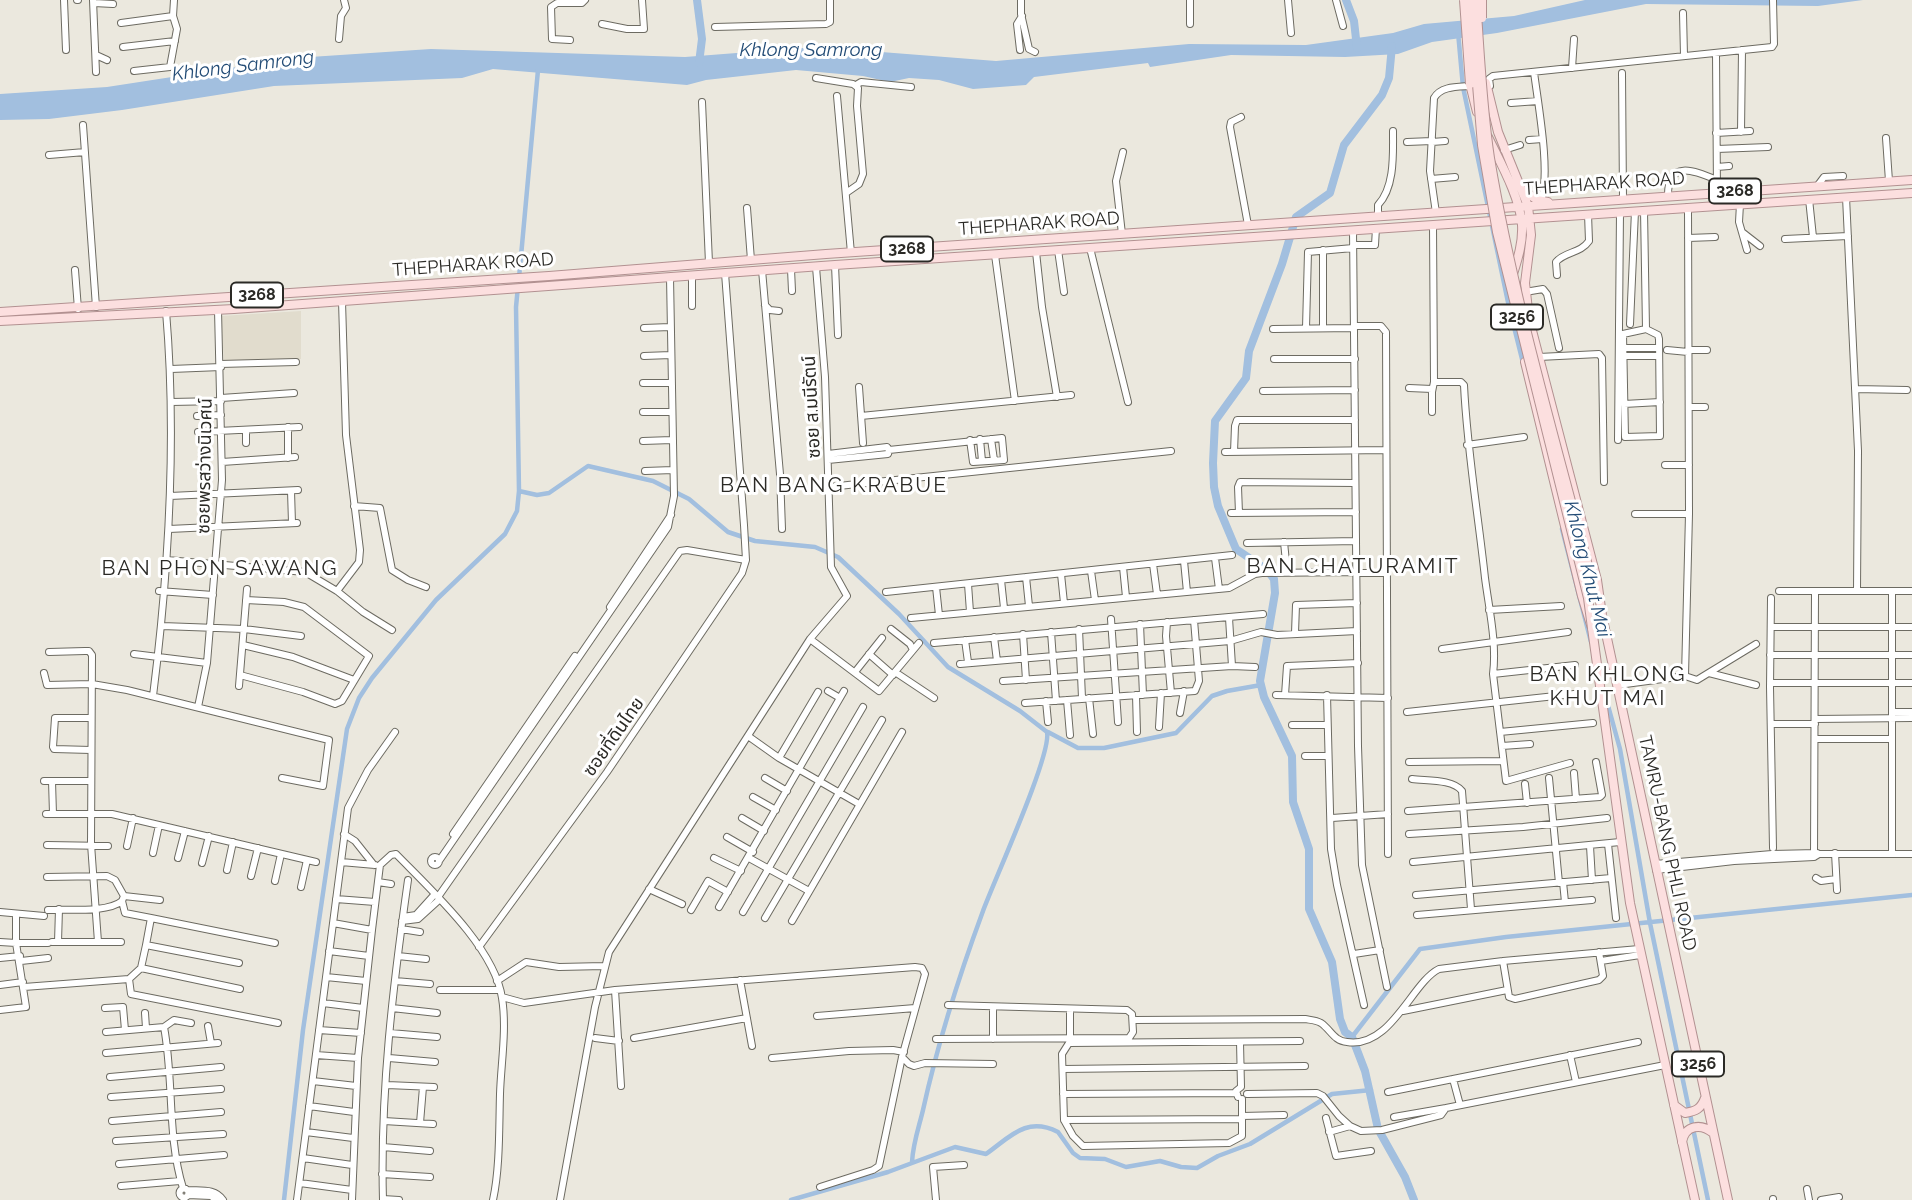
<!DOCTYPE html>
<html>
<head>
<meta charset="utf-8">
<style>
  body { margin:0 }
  canvas { display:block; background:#ebe8de }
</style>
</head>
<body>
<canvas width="1912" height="1200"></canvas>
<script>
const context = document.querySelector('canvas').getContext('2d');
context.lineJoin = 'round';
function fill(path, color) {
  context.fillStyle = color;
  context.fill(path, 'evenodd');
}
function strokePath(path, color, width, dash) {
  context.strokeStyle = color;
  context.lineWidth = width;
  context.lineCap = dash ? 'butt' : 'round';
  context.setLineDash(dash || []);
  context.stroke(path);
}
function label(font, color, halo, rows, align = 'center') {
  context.font = font + ' Raleway,"Noto Sans Thai",sans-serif';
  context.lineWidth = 6;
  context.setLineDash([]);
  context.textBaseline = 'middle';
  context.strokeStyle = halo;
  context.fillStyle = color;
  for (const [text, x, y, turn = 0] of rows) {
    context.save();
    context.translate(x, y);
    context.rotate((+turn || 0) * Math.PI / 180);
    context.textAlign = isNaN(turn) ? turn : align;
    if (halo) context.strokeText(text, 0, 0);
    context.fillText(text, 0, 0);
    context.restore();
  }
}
const built = new Path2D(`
  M301 311V359L224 363 221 316Z`);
const water = new Path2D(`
  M1585 0H1863L1818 6 1646 4 1497 33 1432 42 1398 54 1345 57 1231 55 1150 67 1148 63 1034 77 1026 85 973 89 939 80 909 78 890 82 863 76 796 70 706 80 687 85 493 69 462 78 274 86 122 110 49 119 0 120V94L107 87 295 58 431 49 685 57 801 48 843 49 996 61 1189 44 1306 45 1393 33 1424 24 1514 16Z`);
const canal = new Path2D(`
  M1458 32 1463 87 1509 307 1523 363
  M519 278 538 70
  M519 491 537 495 549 493 588 466 653 481 689 499 728 532 755 541 815 547 838 557 899 614 948 667 1020 711 1047 732C1052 754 994 881 983 911 959 976 938 1042 923 1110 919 1127 913 1143 912 1162
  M1562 529 1591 642
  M1604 691 1620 749 1650 923 1708 1200
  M1048 732 1078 748H1104L1176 733 1212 696 1227 691 1261 685
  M1352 1037 1420 949 1506 937 1912 895
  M284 1200 303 1030 347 729 359 698 372 678 436 600 505 534 517 511 519 491 516 307 518 286
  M791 1200 888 1172 955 1147 986 1154C1010 1137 1026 1116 1058 1132L1073 1153 1080 1158 1105 1159 1126 1167 1160 1161 1181 1167 1197 1168 1218 1156 1250 1144 1332 1094 1371 1090`);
const river = new Path2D(`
  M697 0 702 39 699 63
  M1346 0 1354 21 1357 48
  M1392 46 1389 78 1382 95 1344 145 1330 193 1296 217 1282 264 1249 351 1246 378 1215 421 1213 463 1214 487 1218 506 1236 549 1267 570 1274 579 1275 593 1260 681 1264 697 1292 756 1293 802 1309 849V909L1332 962 1340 1019 1345 1032 1352 1037 1365 1071 1378 1129 1405 1177 1414 1200`);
const minor = new Path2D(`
  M64 0 66 50
  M77 0H78
  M93 0 96 72
  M1021 0V14L1029 49 1035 52
  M1190 0V24
  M1288 0 1291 33
  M1336 0 1343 26
  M94 3 113 4
  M1683 13 1684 56
  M121 23 173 16 174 0
  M602 24 627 29H644L642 0
  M715 27 826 24 830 22V0
  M339 39 341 16 346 8 344 0
  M570 40 552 39 551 7 557 3H582L585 0
  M123 47 175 41
  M1020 50 1017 24 1022 16
  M1716 53 1717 192
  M96 55 107 60
  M1572 68 1574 39
  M134 71 170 67 177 29 173 16
  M1534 72C1538 104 1551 173 1541 201
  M1622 73 1623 199
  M816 78 853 84 858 88 857 106 863 174 859 184 846 193
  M856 85 861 82 911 87
  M1490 86 1489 79 1493 76 1772 47 1774 44 1773 0
  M837 96 851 253
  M702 102 709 263
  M1511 103 1538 101
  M1241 117 1231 122 1230 127 1248 225
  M83 125 96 307
  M1741 132 1742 50
  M1716 133 1750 131
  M1886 138 1889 181
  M1529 140 1542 139
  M1407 142 1432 141
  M1432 142 1445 141
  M1717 149 1768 147
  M1504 150 1520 145
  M49 155 85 152
  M1717 167 1729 166
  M1431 179 1455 177
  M1818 185 1824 177 1843 176
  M1668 195C1668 159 1695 171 1717 180
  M1846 197 1858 451 1857 591
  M1809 199 1813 237
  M1740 204 1739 222 1747 250
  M747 208 751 260
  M1644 210 1646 329
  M1436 213 1430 171 1434 98C1441 86 1457 87 1471 86
  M1378 216V205C1395 187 1393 154 1393 131
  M1433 225 1434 382H1461L1464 385C1467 450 1478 513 1485 578 1489 609 1497 643 1493 674L1506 781 1570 763
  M1353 230 1358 746 1362 865 1387 987
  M1742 232 1760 246
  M1122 234 1116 181 1123 152
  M1688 238 1715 237
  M1785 239 1848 236
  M1353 245H1375L1376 228
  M1090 248 1128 402
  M1058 250 1064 292
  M1323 250V328
  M1036 252 1042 307 1057 397
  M995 255 1015 401
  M835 265 838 335
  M791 269 792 291
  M75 270 78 309
  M762 270 780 474 782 529
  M1557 275 1556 262C1565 251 1580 254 1589 241L1588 214
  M692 276V306
  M1525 292 1543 289 1547 294 1559 348
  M765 305 770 310 779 311
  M1630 324 1635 211
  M1354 326H1381L1386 332 1388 854
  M644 328 670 327
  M1306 328 1308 252 1353 248
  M1273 329 1354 328
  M1646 329 1658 335 1659 339 1660 436 1625 437 1623 334Z
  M1623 348H1659
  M1667 350 1688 352
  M1688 350H1707
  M644 356 671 355
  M1623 356H1659
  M1539 357 1599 354 1602 358 1604 482
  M1274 359H1355
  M220 364 296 362
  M171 369 221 367
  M643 383H671
  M859 387 863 443
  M1409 388 1432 389
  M1855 389 1907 390
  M1263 391 1355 390
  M221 398 294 393
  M171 402 221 401
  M1624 404 1660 402
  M1689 407H1705
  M643 412H672
  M1432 412V392L1434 382
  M197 416 221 415
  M861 416 1071 395
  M288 427V458
  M246 430V443
  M198 432 299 427
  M980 439 982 461
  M991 439 994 460
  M1618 440 1620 212
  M643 441 672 440
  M1467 445 1524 437
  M889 450 1002 438 1004 460 973 462 970 440
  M1225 452 1386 450
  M1234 452 1235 426 1237 420H1355
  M828 454 887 447 889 450 888 454 828 460
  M222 462 295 457
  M1665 465H1689
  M645 471 673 470
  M829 487 1171 451
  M291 491 292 523
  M170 496 298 490
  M354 506 380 508 392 570 408 580 426 587
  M1231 513 1356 512
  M1239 513 1238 487 1240 482 1355 483
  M1635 514H1689
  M169 529 297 523
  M1284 542 1287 572
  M1247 543 1356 541
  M1215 558 1219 589
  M167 560 305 572 337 591 363 612 392 630
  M1184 561 1187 592
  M1153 564 1157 594
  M1123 567 1126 597
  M1091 571 1095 600
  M1356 573H1387
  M1061 574 1064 603
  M1026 577 1029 606
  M1001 580 1004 608
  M968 584 970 612
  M936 587 939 615
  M159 591 213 595
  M337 591 359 562 360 550 346 435 342 301
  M1779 591H1912
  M1892 591V853
  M886 592 1232 555
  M1771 598 1770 687 1773 848
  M610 607 671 515
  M1489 610 1561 606
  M911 618 1229 588 1255 574 1262 573 1357 572
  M1229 618 1232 666
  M1111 619 1118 722
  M1167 622 1166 636 1171 693
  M1140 624 1143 695
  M162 626 244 629 301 636
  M1771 627H1912
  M891 629 910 644 913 650
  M1079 629 1082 698
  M1051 632 1056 701
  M1295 633 1296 605 1357 603
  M1023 634 1026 680
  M994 637 997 661
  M810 639 879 691 919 643
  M965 640 968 662
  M934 643 1263 614
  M243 645 293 657 354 680
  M1442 649 1568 632
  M49 652 85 651H89L92 655 91 844 98 942
  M134 654 207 663
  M869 654 893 675
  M1770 655H1912
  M960 664 1230 641 1261 632 1277 635 1357 631
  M855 672 882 638
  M895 672 934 698
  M44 673 47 685 92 684 127 690 329 740 323 786 282 778
  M1709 673 1756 685
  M1493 674 1575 665
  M240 675 303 692 335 704 342 701 369 656 304 607 284 602 246 600
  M1685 676 1697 680 1756 644
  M1003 681 1232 666 1255 667
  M1770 683H1912
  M1618 685 1685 676 1689 514 1688 207
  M239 686 247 589
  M828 691 840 698
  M1136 695 1137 732
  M1276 695 1388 698
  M1285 695 1287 666 1358 663
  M1327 695 1331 849 1337 885 1364 1005
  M153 696C169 569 177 440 166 311
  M1089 698 1093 734
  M1067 700 1070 735
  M1046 701 1048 722
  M1025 703 1195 691 1199 681 1194 620
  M198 707 207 663 222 480 218 310
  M1407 712 1574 694
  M1892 712H1912
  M1180 713 1184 691
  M1815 719 1912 718
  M1771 724H1815
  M1292 725H1327
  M1159 727 1161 693
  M1500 732 1593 723
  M748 736 779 758 859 804
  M1815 739H1892
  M1502 746 1530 744
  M91 750 54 749 53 747 55 718H91
  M1305 756H1327
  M779 758 818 692
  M1409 762 1503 761
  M1574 773 1576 799
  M765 778 787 791
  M1549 778 1559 883
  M1412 779C1427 781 1453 779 1462 791L1471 909
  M44 781H91
  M52 781 53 814
  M1525 784 1527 803
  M753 797 776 810
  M1408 811 1600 797 1602 795 1596 762
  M46 814H112L316 862
  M742 818 764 831
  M1332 818 1388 814
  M344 834 355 841 374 865
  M453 834 575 656
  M1409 834 1523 827 1607 818
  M727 837 753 852
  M1608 844 1616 918
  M47 845 108 846
  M127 846 133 818
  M1590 846 1592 880
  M153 853 159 825
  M1835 853 1837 890
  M431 861a4 4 0 1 1 8 0a4 4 0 1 1-8 0Z
  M1814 857 1815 591
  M178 858 185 831
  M714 858 741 871
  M749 858 809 891
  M439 861 668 527 674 496 670 277
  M341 862 375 865
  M1413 862 1620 842
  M202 863 209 836
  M1655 864 1772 854 1817 853
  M227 870 233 842
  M1656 870 1734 861 1814 857 1819 854H1912
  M251 876 258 848
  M47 877 107 876 115 880 124 896
  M1816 878 1821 881 1836 879
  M275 881 281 854
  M378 882 391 884
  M1563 882 1565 902
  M301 887 307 860
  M649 889 682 904
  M1416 895 1611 878
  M438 897 680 551 687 550 746 560
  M336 899 375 902
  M122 901 125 913 151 918
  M719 907 844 691
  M48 910C67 909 108 913 122 901L124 896 160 900
  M691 910 708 881 728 892
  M0 912 44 916
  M743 912 863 707
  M16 914V943H48
  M1417 915 1592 900
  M403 917 416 915 435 894
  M765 918 882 720
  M402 921 418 919 440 899
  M792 921 902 732
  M333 923 372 930
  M401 929 420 932
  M0 942 16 943 26 1007 0 1010
  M52 942H121
  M58 942 59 909
  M146 945 151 918 275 943
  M479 947 607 772 742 573 746 560 744 525 725 273
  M329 951 369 956
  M1354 954 1380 950
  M398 956 426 959
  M0 958 20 956
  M21 961 48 958
  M1503 961 1509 997 1515 999 1599 980 1603 976 1599 952
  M1601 961 1640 955
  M141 968 146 945 239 963
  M326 977 366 981
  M129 979 131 994 278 1023
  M740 980 752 1046
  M395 981 430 984
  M497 981 526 962 559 967 604 966
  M0 985 23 982
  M24 987 129 979 141 968 240 989
  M440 990H500
  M615 990 621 1086
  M502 997 524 1003 615 990 915 967 922 968 925 974 902 1057 879 1166 873 1170 820 1187
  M323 1003 363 1008
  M993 1007V1039
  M105 1008 123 1007 125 1030
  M392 1008 437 1013
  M1070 1009V1038
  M1403 1011 1507 990
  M145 1013 146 1028
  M817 1016 915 1008
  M1134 1020 1305 1019C1310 1020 1316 1020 1321 1023 1331 1030 1334 1041 1347 1042 1391 1049 1412 982 1439 969L1503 961 1639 949
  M208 1026 211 1043
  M164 1027 174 1020 191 1023
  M319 1030 361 1033
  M106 1032 164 1027C174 1080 167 1137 183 1188
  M390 1033 437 1037
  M595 1038 619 1041
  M634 1038 747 1018
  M936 1039 1129 1038 1133 1032 1132 1014 1127 1010 948 1005
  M106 1053 218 1043
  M316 1055 358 1058
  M1570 1055 1576 1082
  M902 1057 909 1064 914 1066 925 1063 993 1064
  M389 1058 435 1062
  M772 1058 849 1051 893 1050 904 1052
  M1063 1069 1305 1066
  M110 1077 221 1067
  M1453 1079 1460 1105
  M313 1081 356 1086
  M387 1085 434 1087
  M1388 1092 1638 1042
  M1063 1094 1236 1093
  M1247 1094 1317 1093 1323 1096 1339 1116 1350 1126 1361 1131 1382 1130 1441 1115 1446 1108 1665 1065
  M111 1097 221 1089
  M1238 1097 1236 1091 1241 1087 1240 1042
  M1242 1099V1136L1229 1143 1083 1146 1073 1136 1064 1120 1062 1054 1069 1043 1300 1041
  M309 1106 354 1112
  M1242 1116 1284 1115
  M1394 1117 1446 1108
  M1326 1118 1336 1156 1371 1151
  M1064 1120 1242 1119
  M112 1121 221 1112
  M384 1121 433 1124
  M420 1123 423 1087
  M306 1132 353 1138
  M1329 1132 1350 1126
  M116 1141 223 1134
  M383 1147 430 1151
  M303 1158 352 1165
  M119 1164 224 1155
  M382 1174 430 1177
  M300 1183 352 1190
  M121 1186 180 1181
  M179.5 1193a4.5 4.5 0 1 1 9 0a4.5 4.5 0 1 1-9 0Z
  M1807 1189 1809 1200
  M188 1190C201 1191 215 1188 223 1200
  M188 1195 211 1196 216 1200
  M383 1199 399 1200
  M1773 1199V1200
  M297 1200 348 808 368 770 395 732
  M352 1200 358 1058 372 930 380 865 391 855 396 854C431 890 495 948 502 998 507 1029 501 1063 500 1094 499 1127 500 1168 493 1200
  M383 1200C380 1093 393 986 408 880
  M560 1200 595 1007 609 952 810 639 847 596 831 567 825 377 816 267
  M936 1200 933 1167 964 1165
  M1821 1200 1839 1197`);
const major = new Path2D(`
  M1486 83 1498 132 1528 206 1531 235 1525 283 1529 319 1597 580 1602 615 1728 1200
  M1470 84 1477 112
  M1488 137C1500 162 1520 197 1522 225 1523 242 1518 258 1513 274
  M1523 190 1537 200 1548 202
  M0 312 549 276 826 254 1912 180
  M0 321 234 309 835 265 1912 193
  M1525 362 1582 596 1592 628 1630 903 1695 1200
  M1674 1105 1685 1113C1696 1111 1701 1109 1705 1098
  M1682 1142C1685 1125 1701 1123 1713 1133`);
const majorBridge = new Path2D(`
  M1464 0 1470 84
  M1470 0 1482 145 1497 232 1588 598 1592 628
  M1476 0C1480 53 1482 106 1490 158 1514 301 1556 441 1592 581
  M1482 0V18`);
const shields = [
  [1735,191,52],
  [907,249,52],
  [257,295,52],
  [1517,317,52],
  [1698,1064,52]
];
const shieldNames = [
  ["3268",1735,191],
  ["3268",907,249],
  ["3268",257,295],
  ["3256",1517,317],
  ["3256",1698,1064]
];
const streetNames = [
  ["THEPHARAK ROAD",1604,184,-4],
  ["THEPHARAK ROAD",1039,224,-4],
  ["THEPHARAK ROAD",473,265,-4],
  ["ซอย ส.มนีรัตน์",812,407,-93],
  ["ซอยพรสว่างนิเวศน์",205,466,-89],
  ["ซอยที่ดินไทย",614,737,-55],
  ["TAMRU-BANG PHLI ROAD",1667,843,78]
];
const waterNames = [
  ["Khlong Samrong",811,50],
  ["Khlong Samrong",243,66,-7],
  ["Khlong Khut Mai",1587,569,76]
];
const quarterNames = [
  ["BAN BANG KRABUE",834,486],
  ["BAN CHATURAMIT",1353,567],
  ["BAN PHON SAWANG",220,569],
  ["BAN KHLONG",1608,675],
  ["KHUT MAI",1608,699]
];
fill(built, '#e1dccd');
fill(water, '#a2bfdf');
strokePath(canal, '#a2bfdf', 4.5);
strokePath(river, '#a2bfdf', 8);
strokePath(minor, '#6d6b62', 8);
strokePath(major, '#b29191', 10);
strokePath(minor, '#fff', 6);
strokePath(major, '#fcdfdf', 8);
strokePath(majorBridge, '#b29191', 10, []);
strokePath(majorBridge, '#fcdfdf', 8);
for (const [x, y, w] of shields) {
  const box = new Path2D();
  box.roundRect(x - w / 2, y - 12.5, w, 25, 5);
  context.fillStyle = '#fff';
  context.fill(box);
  strokePath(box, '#2b2a26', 2);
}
label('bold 16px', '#2b2a26', null, shieldNames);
label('18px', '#2b2a26', '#fff', streetNames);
label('italic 19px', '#234c76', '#fff', waterNames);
context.letterSpacing = '2px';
label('21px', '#2b2a26', '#fff', quarterNames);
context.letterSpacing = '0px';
</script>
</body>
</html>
